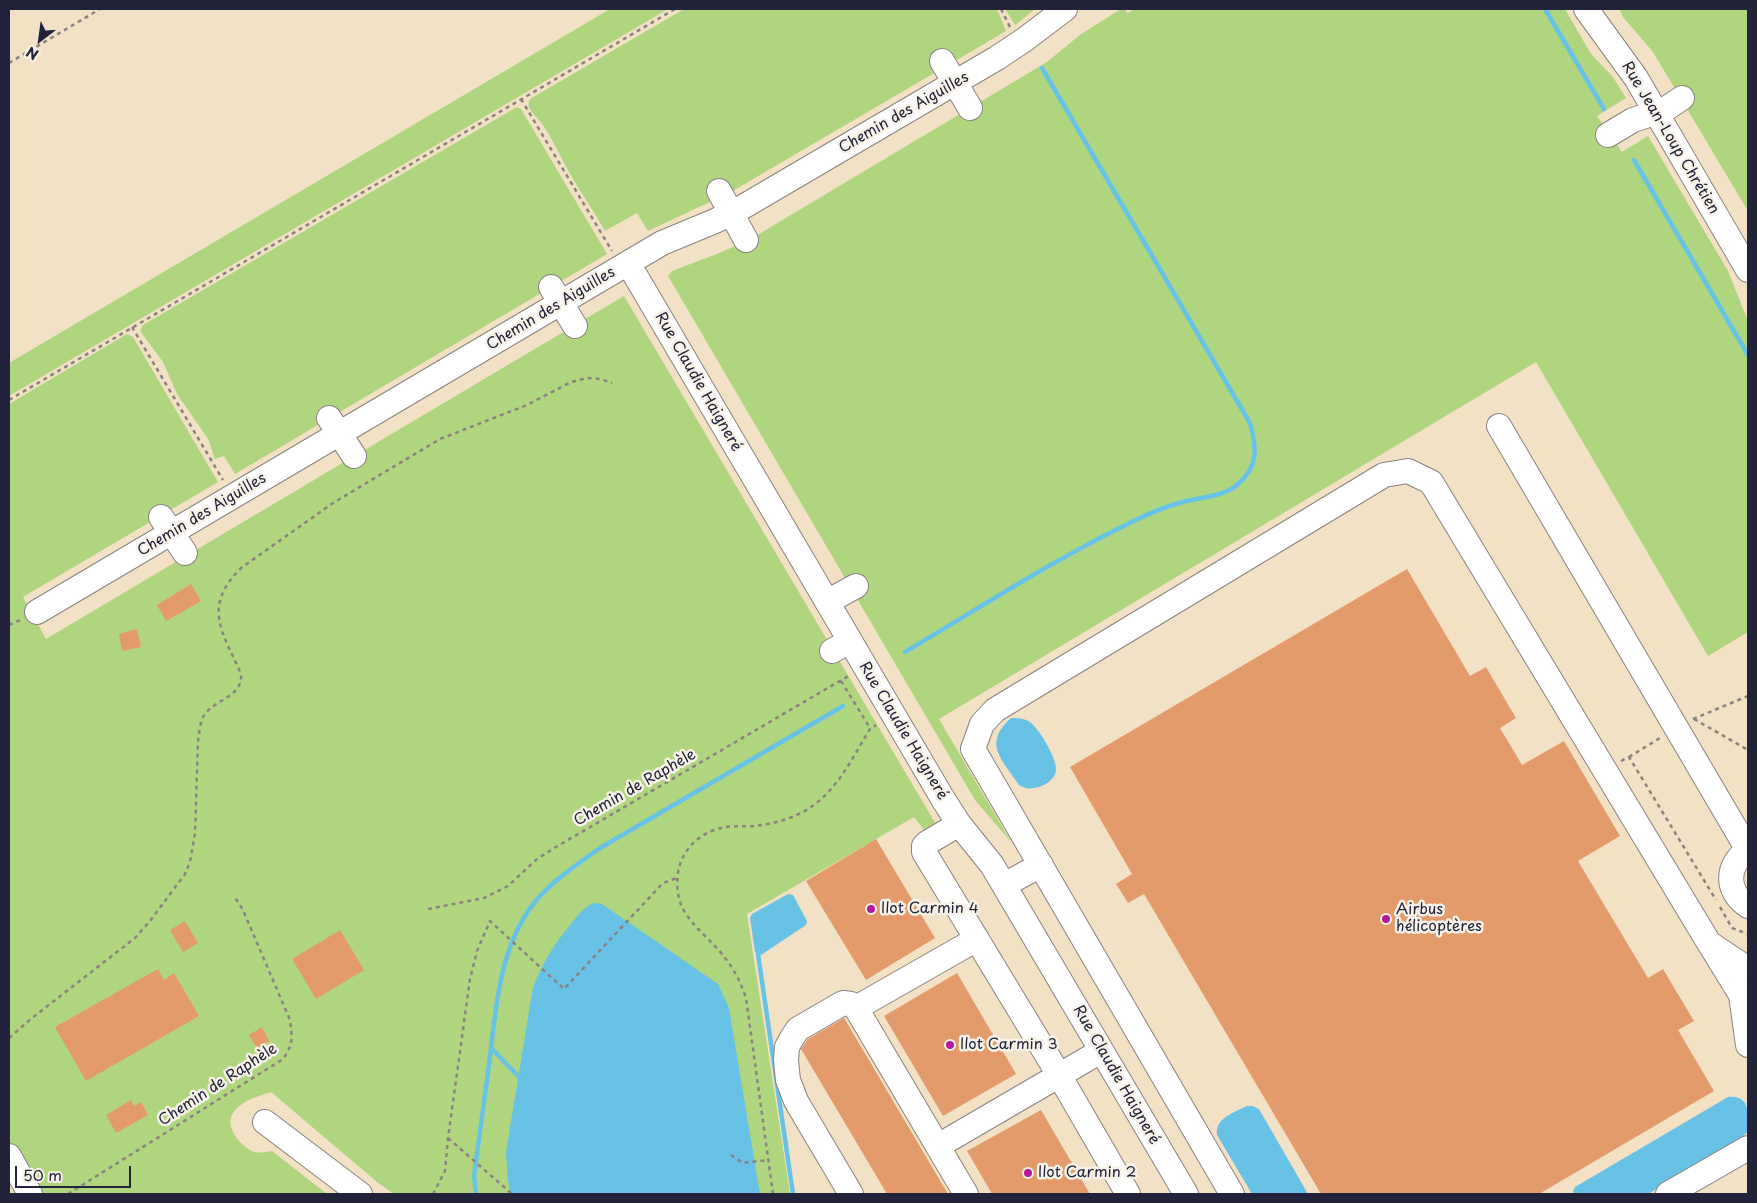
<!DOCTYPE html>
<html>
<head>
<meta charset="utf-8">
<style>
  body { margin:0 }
  #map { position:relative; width:1757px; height:1203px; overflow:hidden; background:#f2e1c4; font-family:"Playpen Sans",sans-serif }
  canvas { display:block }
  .frame { position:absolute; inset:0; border:10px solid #22223b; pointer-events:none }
  .north { position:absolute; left:15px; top:15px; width:50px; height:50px; -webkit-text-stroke:4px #f7f3e8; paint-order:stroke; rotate:210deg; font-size:14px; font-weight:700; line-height:20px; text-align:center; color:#22223b }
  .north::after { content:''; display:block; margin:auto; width:18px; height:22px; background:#22223b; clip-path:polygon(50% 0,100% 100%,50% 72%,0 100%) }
  .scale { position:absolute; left:15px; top:1166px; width:116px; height:22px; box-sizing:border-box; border:2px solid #22223b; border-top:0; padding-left:6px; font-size:15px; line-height:18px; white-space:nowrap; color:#22223b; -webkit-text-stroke:4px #f7f3e8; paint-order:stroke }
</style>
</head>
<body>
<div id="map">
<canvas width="1757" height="1203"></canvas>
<div class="frame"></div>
<div class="north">N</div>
<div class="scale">50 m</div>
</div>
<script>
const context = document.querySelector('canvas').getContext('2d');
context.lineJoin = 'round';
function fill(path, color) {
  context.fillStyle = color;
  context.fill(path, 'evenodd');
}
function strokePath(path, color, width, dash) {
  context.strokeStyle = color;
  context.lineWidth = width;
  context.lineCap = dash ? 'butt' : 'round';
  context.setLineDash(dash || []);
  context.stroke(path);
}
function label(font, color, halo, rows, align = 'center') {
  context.font = font + ' "Playpen Sans",sans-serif';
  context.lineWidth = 5;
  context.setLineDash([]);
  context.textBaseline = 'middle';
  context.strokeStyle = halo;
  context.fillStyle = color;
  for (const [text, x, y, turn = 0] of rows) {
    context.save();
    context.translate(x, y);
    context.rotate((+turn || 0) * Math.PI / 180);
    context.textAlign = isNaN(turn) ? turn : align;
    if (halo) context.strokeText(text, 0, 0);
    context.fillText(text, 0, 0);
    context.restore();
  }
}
const green = new Path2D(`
  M610 9H668L9 396V363Z
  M684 9H997L1006 31 957 60 953 55 934 65 936 72 731 192 648 231 637 213 605 231C594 211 580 192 569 172 559 155 552 137 540 121 534 114 525 108 530 99Z
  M1005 9H1035L1015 25Z
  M1121 9H1125L1127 13 1135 9H1565L1591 54 1613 77 1626 98 1597 116 1622 152 1648 136 1728 271 1748 321V632L1708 656 1536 362 939 719 1011 842 975 800 668 276 672 271 722 252 754 237 1047 62 1081 34Z
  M1619 9H1748V211L1653 52 1623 17Z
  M517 107 521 109 607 254 235 474 224 456 215 459 208 439 177 394 163 362 140 331 143 325Z
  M624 296 937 826 925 831 914 817 747 914 790 1194H394L377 1182 271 1092C257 1097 242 1100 233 1113 224 1127 240 1145 252 1151 257 1154 266 1152 272 1151L327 1194H38L9 1142V404L127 334 133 337 218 482 23 597 46 639Z`);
const water = new Path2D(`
  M1011 718C1017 718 1024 718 1030 722 1039 729 1057 758 1056 770 1055 784 1031 794 1019 785 1002 759 982 744 1011 718Z
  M788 894 793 895 807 921 806 925 761 955 755 952 750 918 752 914Z
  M593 903 602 904 718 984 729 1008 760 1194H511L508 1181 506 1152 533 987C543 962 554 944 571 924 578 915 583 908 593 903Z
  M1728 1097C1751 1095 1748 1114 1748 1131L1737 1143 1648 1194H1574L1573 1191 1575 1187Z
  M1247 1106H1253L1259 1109 1308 1194H1252L1217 1135C1215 1118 1233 1113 1247 1106Z`);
const stream = new Path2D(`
  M1545 9 1604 109
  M1634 160 1748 355
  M905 652C981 607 1056 558 1136 520 1150 513 1165 507 1179 503 1197 497 1221 498 1237 485 1259 466 1257 449 1250 423L1042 68
  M758 954 793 1194
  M491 1048 521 1079
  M476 1194 474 1176C479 1139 484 1102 489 1065 496 1008 499 941 540 896 558 877 579 863 600 848L843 706`);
const building = new Path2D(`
  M1407 569 1470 676 1486 667 1516 718 1500 728 1522 765 1564 741 1620 836 1578 861 1648 978 1663 969 1694 1021 1678 1030 1714 1091 1539 1194H1321L1144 894 1128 903 1116 884 1132 874 1070 767Z
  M191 584 201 601 166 621 157 605Z
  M137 629 141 647 122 651 119 634Z
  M876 839 935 938 866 980 806 881Z
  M185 921 198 943 183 952 170 930Z
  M340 930 364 970 316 999 292 959Z
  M158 969 164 980 174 973 199 1016 86 1081 55 1027Z
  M957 973 1016 1074 943 1116 884 1016Z
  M844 1018 948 1194H887L801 1049 808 1039Z
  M262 1027 269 1041 257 1048 249 1035Z
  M131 1100 134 1106 141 1102 148 1115 116 1133 106 1115Z
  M1041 1110 1090 1194H992L967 1151Z`);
const path = new Path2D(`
  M1001 9 1010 27
  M9 63 100 9
  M521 99 612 251
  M132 327 223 480
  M9 400 675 9
  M9 625 20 620
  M841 681 870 728
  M1693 719 1748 696
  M1694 719 1748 750
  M1629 757 1660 738
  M1621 761 1629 757 1716 900
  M1720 907 1732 928 1748 934
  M428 909 484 898 508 886 537 859 556 847 850 675
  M9 1038 32 1018 135 938 150 921 185 874 190 862 195 833 198 741C199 733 200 724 203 717 213 699 243 698 241 674 222 631 202 607 241 568L333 503 440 439 527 405 571 382 587 378 601 379 612 383
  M448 1138 512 1194
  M731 1155 743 1163 768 1160
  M68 1194 283 1059C294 1044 292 1036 290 1020L243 910 234 896
  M433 1194 445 1171 448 1138 470 979 477 951 490 921 564 989 663 883 677 878
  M773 1194 746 998C741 984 735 970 725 958 713 941 686 922 680 902 671 870 684 840 717 829 729 825 742 827 754 826 773 824 792 819 808 809 838 790 852 758 870 729L876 725`);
const minor = new Path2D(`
  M1586 9 1636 78 1748 270
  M942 61 970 108
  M1608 135 1633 120 1664 110 1682 98
  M719 191 746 240
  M628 263 943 799 959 824 992 865 1186 1194
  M551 287 575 326
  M329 418 354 456
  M1499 426 1748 850
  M161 517 185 553
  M827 602 856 586
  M37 612 662 243 715 221 741 208 997 58 1024 40 1065 9
  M832 651 850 641
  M959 824 927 843 924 846V852L1059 1075 1128 1194
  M1748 850C1726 865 1725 891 1748 906
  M1004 885 1041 865
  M1748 969 1709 943 1741 995 1748 996
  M1741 995 1748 1045
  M856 1008 977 939
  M265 1122 360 1194
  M938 1146 1101 1051
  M9 1156 30 1194
  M851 1194 796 1101 788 1080 786 1060 787 1047 792 1038 798 1029 843 1003 851 1004 856 1008 966 1194
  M1232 1194 973 749 982 724 995 710 1384 475 1408 471 1431 482 1709 943
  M1668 1194 1748 1148`);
const markers = [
  [871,909,5,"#b5179e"],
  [1386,919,5,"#b5179e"],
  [950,1045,5,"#b5179e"],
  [1028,1173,5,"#b5179e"]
];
const streetNames = [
  ["Chemin des Aiguilles",904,113,-30],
  ["Rue Jean-Loup Chrétien",1670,138,59],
  ["Chemin des Aiguilles",551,309,-31],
  ["Rue Claudie Haigneré",698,382,60],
  ["Chemin des Aiguilles",202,515,-31],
  ["Rue Claudie Haigneré",903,731,59],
  ["Chemin de Raphèle",635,788,-30],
  ["Rue Claudie Haigneré",1116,1075,60],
  ["Chemin de Raphèle",218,1085,-33]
];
const poiNames = [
  ["Ilot Carmin 4",881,909],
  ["Airbus",1396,910],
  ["hélicoptères",1396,927],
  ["Ilot Carmin 3",960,1045],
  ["Ilot Carmin 2",1038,1173]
];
fill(green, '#b0d57f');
fill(water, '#68c2e6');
strokePath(stream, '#68c2e6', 4.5);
fill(building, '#e49b6c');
strokePath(minor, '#8a8280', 26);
strokePath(path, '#8a8280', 2.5, [4, 4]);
strokePath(minor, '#fff', 24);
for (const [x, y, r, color] of markers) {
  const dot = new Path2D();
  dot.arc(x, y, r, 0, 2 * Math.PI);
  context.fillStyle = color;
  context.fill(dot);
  strokePath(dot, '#f7f3e8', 2);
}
label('15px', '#22223b', '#f7f3e8', streetNames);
label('15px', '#22223b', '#f7f3e8', poiNames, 'left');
</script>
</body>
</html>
